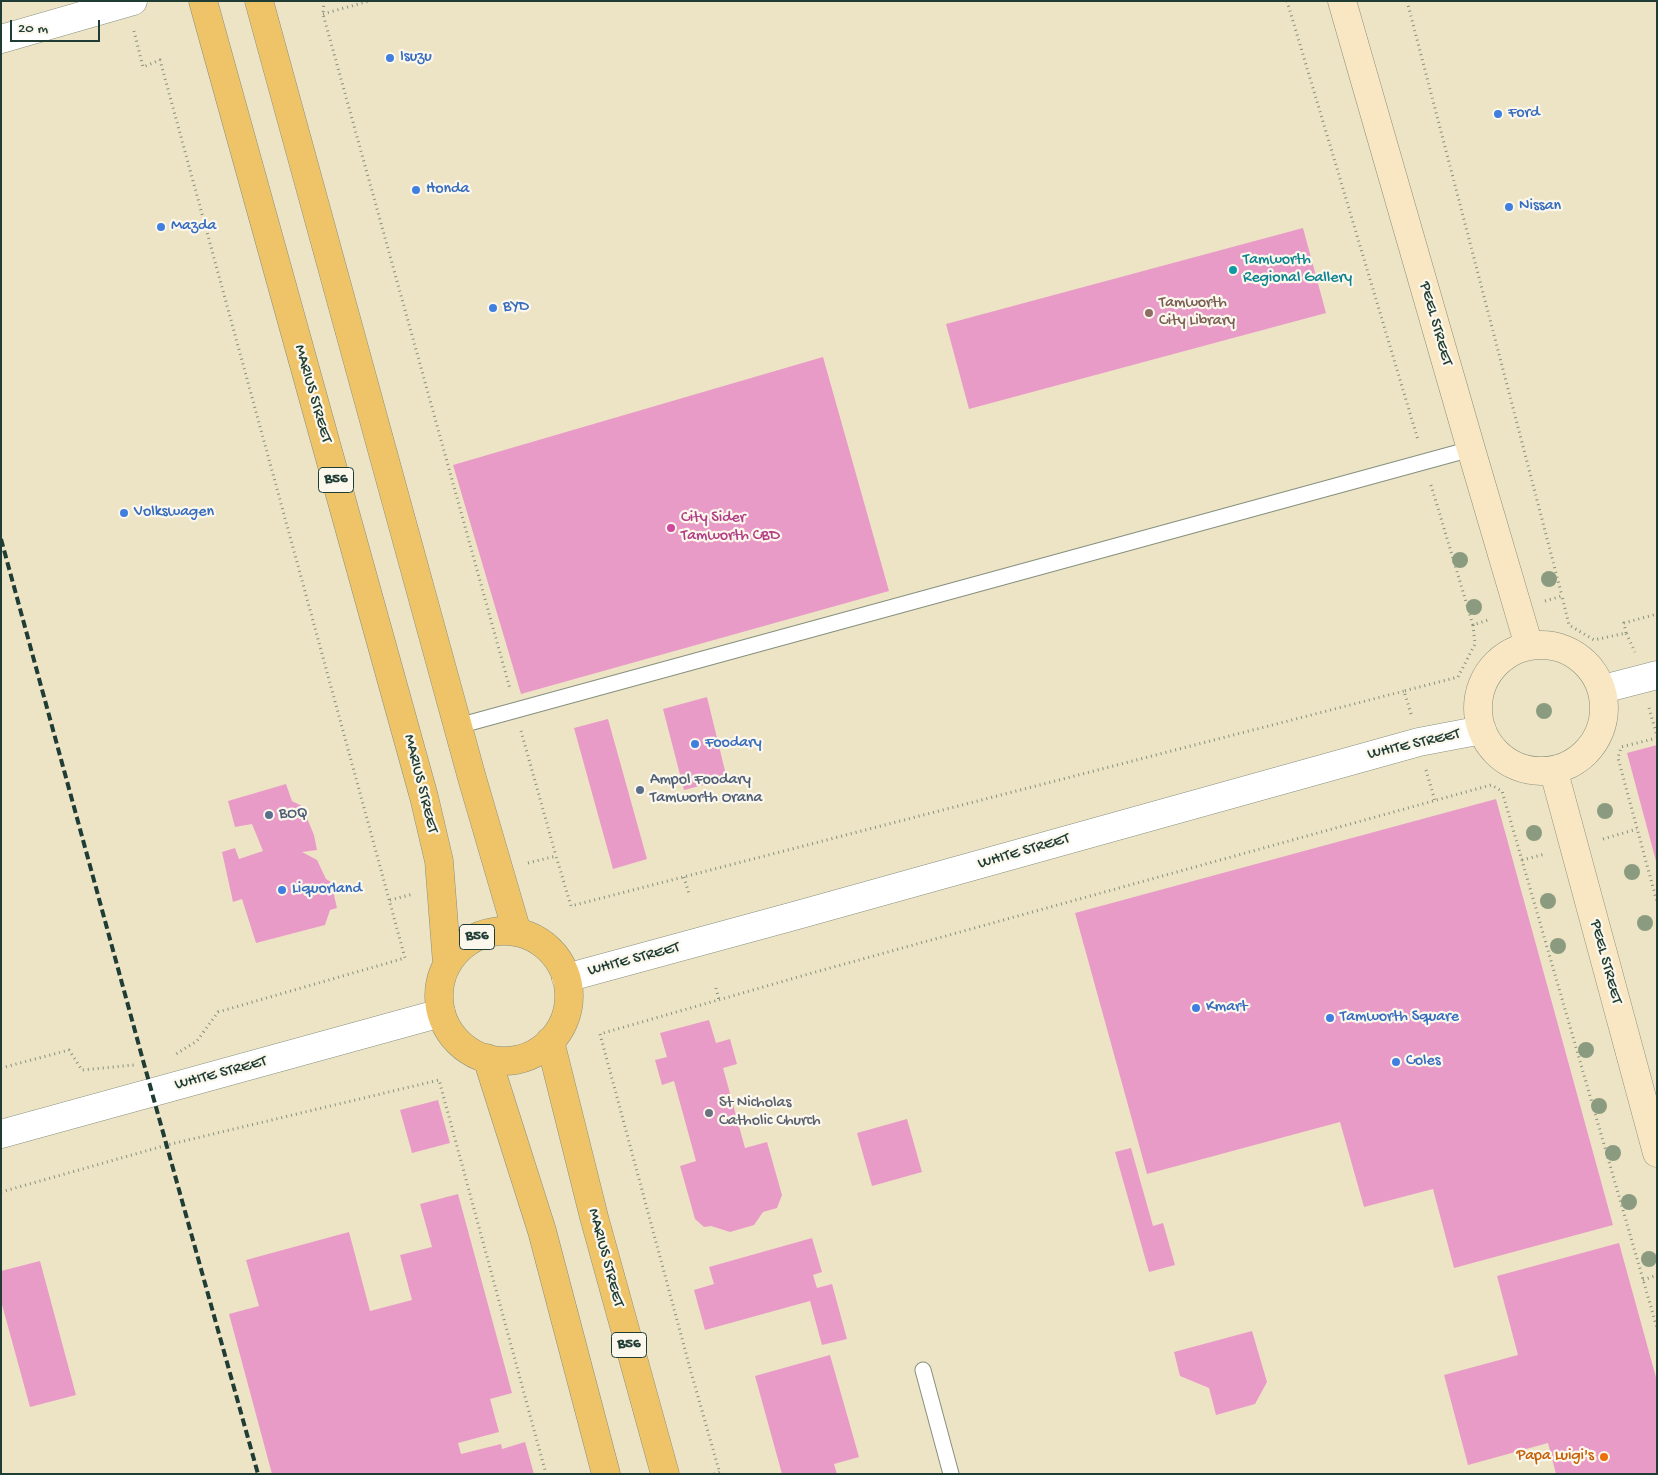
<!DOCTYPE html>
<html>
<head>
<meta charset="utf-8">
<style>
  body { margin:0 }
  #map { position:relative; width:1658px; height:1475px; overflow:hidden; background:#ede4c6; font-family:"Gochi Hand",sans-serif }
  canvas { display:block }
  .frame { position:absolute; inset:0; border:2px solid #1f3d34; pointer-events:none }
  .scale { position:absolute; left:10px; top:20px; width:90px; height:22px; box-sizing:border-box; border:2px solid #1f3d34; border-top:0; padding-left:6px; font-size:15px; line-height:18px; white-space:nowrap; color:#1f3d34; -webkit-text-stroke:4px #fbf7ec; paint-order:stroke }
</style>
</head>
<body>
<div id="map">
<canvas width="1658" height="1475"></canvas>
<div class="frame"></div>
<div class="scale">20 m</div>
</div>
<script>
const context = document.querySelector('canvas').getContext('2d');
context.lineJoin = 'round';
function fill(path, color) {
  context.fillStyle = color;
  context.fill(path, 'evenodd');
}
function strokePath(path, color, width, dash) {
  context.strokeStyle = color;
  context.lineWidth = width;
  context.lineCap = dash ? 'butt' : 'round';
  context.setLineDash(dash || []);
  context.stroke(path);
}
function label(font, color, halo, rows, align = 'center') {
  context.font = font + ' "Gochi Hand",sans-serif';
  context.lineWidth = 4.5;
  context.setLineDash([]);
  context.textBaseline = 'middle';
  context.strokeStyle = halo;
  context.fillStyle = color;
  for (const [text, x, y, turn = 0] of rows) {
    context.save();
    context.translate(x, y);
    context.rotate((+turn || 0) * Math.PI / 180);
    context.textAlign = isNaN(turn) ? turn : align;
    if (halo) context.strokeText(text, 0, 0);
    context.fillText(text, 0, 0);
    context.restore();
  }
}
const building = new Path2D(`
  M1303 228 1326 313 969 409 946 324Z
  M823 357 889 591 521 694 453 465Z
  M707 697 727 779 684 790 663 709Z
  M608 719 647 859 613 869 574 728Z
  M1657 745V861H1656L1627 753Z
  M286 784 292 801 302 806 314 835 317 850 302 852 317 860 326 879 331 882 337 908 330 910 325 925 256 943 242 899 233 902 222 852 235 848 239 859 263 851 252 824 235 827 228 801Z
  M1496 799 1613 1225 1454 1268 1433 1189 1364 1207 1340 1122 1147 1174 1075 913Z
  M709 1020 716 1043 730 1039 737 1064 723 1068 745 1148 767 1142 782 1195 777 1208 763 1212 754 1225 730 1232 711 1226 704 1227 695 1219 680 1166 696 1161 674 1081 662 1085 655 1060 667 1057 660 1033Z
  M438 1100 450 1143 412 1153 400 1110Z
  M907 1119 922 1172 872 1186 857 1133Z
  M1131 1148 1153 1226 1163 1223 1175 1265 1149 1272 1115 1152Z
  M458 1194 512 1393 490 1399 499 1432 458 1443 461 1454 501 1444 502 1449 525 1442 534 1474H272L229 1314 259 1306 246 1260 349 1232 370 1311 412 1300 400 1255 432 1247 420 1204Z
  M812 1238 822 1272 813 1275 817 1288 832 1284 847 1339 822 1345 810 1301 705 1330 694 1290 714 1284 709 1267Z
  M1619 1243 1657 1381V1474H1556L1548 1443 1468 1465 1444 1375 1518 1355 1497 1276Z
  M40 1261 76 1395 30 1407 1 1301V1271Z
  M1252 1331 1267 1382 1255 1404 1216 1415 1209 1388 1180 1376 1174 1352Z
  M830 1355 859 1457 834 1464 837 1474H782L755 1376Z`);
const path = new Path2D(`
  M324 1 323 14 510 689
  M1287 1 1418 440
  M1407 1 1562 596
  M323 14 369 1
  M134 31 143 67 160 60 405 958 218 1012 197 1041 176 1054
  M1431 485 1473 625
  M1545 601 1562 596 1569 625 1594 640 1626 633 1635 652
  M1626 633 1624 623 1657 614
  M1649 708 1657 736
  M1411 714 1404 691 1458 677 1475 644 1473 625 1491 619
  M521 731 556 856
  M1657 738 1621 747 1618 758 1657 902
  M1426 770 1435 801
  M1603 839 1637 829
  M1522 860 1545 854
  M528 863 556 856 571 906 1404 691
  M684 877 689 894
  M390 900 413 894
  M716 988 719 1000
  M1 1068 69 1050 82 1070 134 1065
  M1 1192 167 1145 439 1080 546 1474
  M1643 1280 1657 1275
  M714 1474 720 1472
  M720 1474 691 1372 600 1034 812 973 1491 785 1502 791 1657 1328`);
const lane = new Path2D(`
  M458 726 1471 449
  M923 1370 951 1474`);
const street = new Path2D(`
  M1 39 133 1
  M1603 689 1657 675
  M566 978 794 916 1419 742 1482 730
  M1 1134 441 1013`);
const secondary = new Path2D(`
  M1342 1 1471 449 1529 646
  M1478 708a63 63 0 1 1 126 0a63 63 0 1 1-126 0Z
  M1554 772 1657 1153`);
const primary = new Path2D(`
  M203 1 424 797 439 861 447 964
  M259 1 472 778 517 932
  M439 996a65 65 0 1 1 130 0a65 65 0 1 1-130 0Z
  M550 1041 594 1217 665 1474
  M487 1058 542 1231 606 1474`);
const rail = new Path2D(`
  M1 539 144 1064 258 1474`);
const trees = [
  [1460,560],
  [1549,579],
  [1474,607],
  [1544,711],
  [1605,811],
  [1534,833],
  [1632,872],
  [1548,901],
  [1645,923],
  [1558,946],
  [1586,1050],
  [1599,1106],
  [1613,1153],
  [1629,1202],
  [1649,1259]
];
const markers = [
  [390,58,5,"#3f7fe0"],
  [1498,114,5,"#3f7fe0"],
  [416,190,5,"#3f7fe0"],
  [1509,207,5,"#3f7fe0"],
  [161,227,5,"#3f7fe0"],
  [1233,270,5,"#0f9aa8"],
  [493,308,5,"#3f7fe0"],
  [1149,313,5,"#8d6e63"],
  [124,513,5,"#3f7fe0"],
  [671,528,5,"#d1479c"],
  [695,744,5,"#3f7fe0"],
  [640,790,5,"#5c6f8a"],
  [269,815,5,"#5c6f8a"],
  [282,890,5,"#3f7fe0"],
  [1196,1008,5,"#3f7fe0"],
  [1330,1018,5,"#3f7fe0"],
  [1396,1062,5,"#3f7fe0"],
  [709,1113,5,"#6b7280"],
  [1604,1457,5,"#e8710a"]
];
const shields = [
  [336,480,35],
  [477,937,35],
  [629,1345,35]
];
const shieldNames = [
  ["B56",336,480],
  ["B56",477,937],
  ["B56",629,1345]
];
const shopNames = [
  ["Isuzu",400,58],
  ["Ford",1508,114],
  ["Honda",426,190],
  ["Nissan",1519,207],
  ["Mazda",171,227],
  ["BYD",503,308],
  ["Volkswagen",134,513],
  ["Foodary",705,744],
  ["Liquorland",292,890],
  ["Kmart",1206,1008],
  ["Tamworth Square",1340,1018],
  ["Coles",1406,1062]
];
const cultureNames = [
  ["Tamworth",1243,261],
  ["Regional Gallery",1243,279]
];
const educationNames = [
  ["Tamworth",1159,304],
  ["City Library",1159,322]
];
const streetNames = [
  ["PEEL STREET",1435,324,74],
  ["MARIUS STREET",312,394,74],
  ["WHITE STREET",1414,745,-13],
  ["MARIUS STREET",420,784,76],
  ["WHITE STREET",1024,852,-16],
  ["WHITE STREET",634,960,-15],
  ["PEEL STREET",1605,962,75],
  ["WHITE STREET",221,1074,-15],
  ["MARIUS STREET",605,1258,75]
];
const hotelNames = [
  ["City Sider",681,519],
  ["Tamworth CBD",681,537]
];
const serviceNames = [
  ["Ampol Foodary",650,781],
  ["Tamworth Orana",650,799],
  ["BOQ",279,815]
];
const worshipNames = [
  ["St Nicholas",719,1104],
  ["Catholic Church",719,1122]
];
const foodNames = [
  ["Papa Luigi's",1594,1457]
];
fill(building, '#e99bc7');
strokePath(lane, '#86907d', 17);
strokePath(street, '#86907d', 29);
strokePath(secondary, '#86907d', 29);
strokePath(primary, '#86907d', 29);
strokePath(path, '#86907d', 3, [1, 4]);
strokePath(lane, '#fff', 15);
strokePath(street, '#fff', 28);
strokePath(secondary, '#f9e7c3', 28);
strokePath(primary, '#efc469', 28);
strokePath(rail, '#1f3d34', 4, [8, 4]);
context.fillStyle = '#8b9b80';
for (const [x, y] of trees) {
  context.beginPath();
  context.arc(x, y, 8, 0, 2 * Math.PI);
  context.fill();
}
for (const [x, y, r, color] of markers) {
  const dot = new Path2D();
  dot.arc(x, y, r, 0, 2 * Math.PI);
  context.fillStyle = color;
  context.fill(dot);
  strokePath(dot, '#fbf7ec', 2);
}
for (const [x, y, w] of shields) {
  const box = new Path2D();
  box.roundRect(x - w / 2, y - 12.5, w, 25, 4);
  context.fillStyle = '#fbf7ec';
  context.fill(box);
  strokePath(box, '#1f3d34', 1);
}
label('bold 15px', '#1f3d34', null, shieldNames);
label('16px', '#366cbe', '#fbf7ec', shopNames, 'left');
label('16px', '#0d838f', '#fbf7ec', cultureNames, 'left');
label('16px', '#785e54', '#fbf7ec', educationNames, 'left');
label('16px', '#1f3d34', '#fbf7ec', streetNames);
label('16px', '#b23c85', '#fbf7ec', hotelNames, 'left');
label('16px', '#4e5e75', '#fbf7ec', serviceNames, 'left');
label('16px', '#5b616d', '#fbf7ec', worshipNames, 'left');
label('16px', '#c56008', '#fbf7ec', foodNames, 'right');
</script>
</body>
</html>
